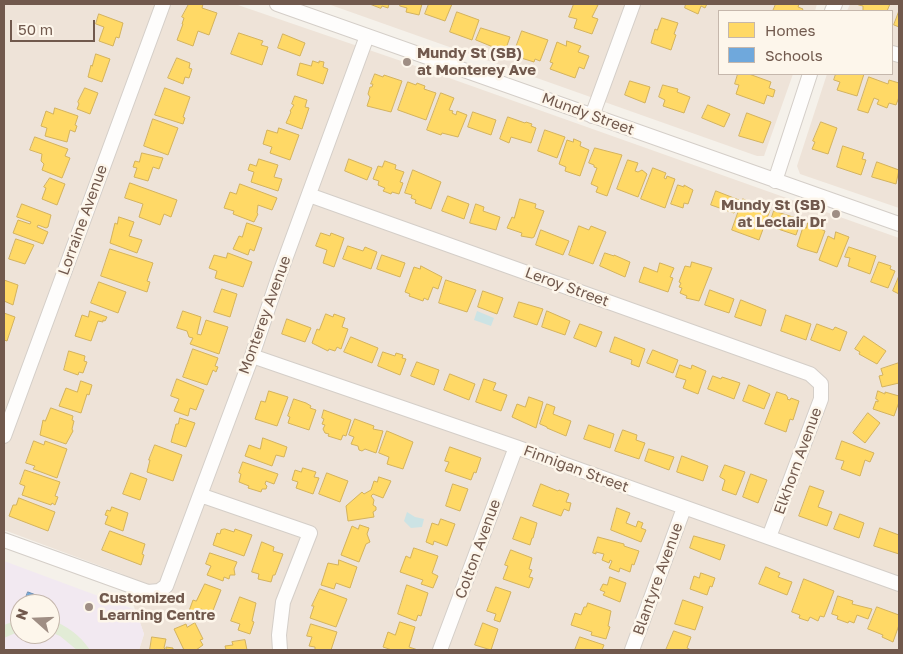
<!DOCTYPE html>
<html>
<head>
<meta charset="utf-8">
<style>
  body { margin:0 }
  #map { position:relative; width:903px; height:654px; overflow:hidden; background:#f5f1ea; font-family:"Golos Text",sans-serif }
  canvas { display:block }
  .frame { position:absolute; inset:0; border:5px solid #71594d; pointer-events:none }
  .legend { position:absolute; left:718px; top:10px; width:175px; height:65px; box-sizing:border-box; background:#fdf6eb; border:1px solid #c5b7ac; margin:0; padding:6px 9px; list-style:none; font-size:15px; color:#71594d }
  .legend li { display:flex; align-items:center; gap:10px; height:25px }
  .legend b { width:25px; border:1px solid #c5b7ac }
  .north { position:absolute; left:10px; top:594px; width:50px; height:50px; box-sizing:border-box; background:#fdf6eb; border:1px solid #c5b7ac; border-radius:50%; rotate:290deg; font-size:14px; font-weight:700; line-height:20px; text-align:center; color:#71594d }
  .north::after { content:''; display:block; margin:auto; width:18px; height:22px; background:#9f8e84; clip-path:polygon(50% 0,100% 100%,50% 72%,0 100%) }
  .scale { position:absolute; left:10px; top:20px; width:85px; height:22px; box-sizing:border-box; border:2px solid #71594d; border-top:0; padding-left:6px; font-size:15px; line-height:18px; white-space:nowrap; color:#71594d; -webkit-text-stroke:4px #fdf6eb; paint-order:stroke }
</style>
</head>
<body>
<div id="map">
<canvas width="903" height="654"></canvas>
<div class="frame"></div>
<ul class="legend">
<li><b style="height:14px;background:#ffd966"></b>Homes</li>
<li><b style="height:14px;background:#6fa8dc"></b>Schools</li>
</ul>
<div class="north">N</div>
<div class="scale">50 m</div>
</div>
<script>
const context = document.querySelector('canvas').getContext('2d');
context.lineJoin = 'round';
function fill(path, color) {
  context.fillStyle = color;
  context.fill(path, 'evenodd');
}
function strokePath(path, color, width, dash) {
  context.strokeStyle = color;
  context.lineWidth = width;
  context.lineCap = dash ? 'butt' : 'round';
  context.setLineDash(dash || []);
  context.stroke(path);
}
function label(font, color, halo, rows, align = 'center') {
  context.font = font + ' "Golos Text",sans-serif';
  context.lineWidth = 5;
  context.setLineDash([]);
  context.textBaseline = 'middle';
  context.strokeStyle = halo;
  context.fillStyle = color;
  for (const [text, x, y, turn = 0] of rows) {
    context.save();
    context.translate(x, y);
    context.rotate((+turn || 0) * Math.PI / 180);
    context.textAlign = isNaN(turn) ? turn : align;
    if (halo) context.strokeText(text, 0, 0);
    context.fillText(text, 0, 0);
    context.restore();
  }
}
const residential = new Path2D(`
  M4 4H235L407 63 899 238V650H139L144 634 122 574 4 530Z
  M328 4H817L815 11H719V74H793L764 156H757Z
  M850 4H899V208L800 174 797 166 827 74H892V11H847Z`);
const education = new Path2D(`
  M4 561 136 610 144 634 139 650H4ZM20 604H50V634H20Z`);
const green = new Path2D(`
  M20 619V631L4 638V625Z
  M50 619C67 626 80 635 90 650H77L60 636 50 632Z`);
const water = new Path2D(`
  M477 311 494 318 491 326 474 320Z
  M407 512 415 517 424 519 422 527 411 528 404 521Z`);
const homes = new Path2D(`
  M189 4H203L202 8 217 13 209 35 198 31 193 46 177 40 183 24H182L184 18 182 17Z
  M370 4H389L388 8 382 6 381 8Z
  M401 4H422L419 15 406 12 407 8 400 6Z
  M429 4H452L445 21 425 14Z
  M574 4H594L598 5 592 17 598 19 592 34 574 28 577 19 569 17Z
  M686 4H707L705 8 701 6 698 14 685 8Z
  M776 4H799L798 7 803 9 802 11H773Z
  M860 4H890L887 11H863V6L859 5Z
  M899 11V27L894 25Z
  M457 12 479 20 472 40 450 32Z
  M99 14 123 23 119 38 116 37 113 46 99 41 104 27 96 24Z
  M662 18 678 23 674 34 676 35 671 50 651 43 655 29 657 30Z
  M481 28 510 37 504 54 492 49 493 47 476 40Z
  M522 31 548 40 540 61 535 59 534 62 518 57 519 55 514 53Z
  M239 33 263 41 261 45 268 47 262 65 231 54Z
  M283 34 305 43 300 56 278 48Z
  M567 41 581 46 578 52 589 56 584 69 579 67 575 78 550 69 553 63 550 62 557 42 566 46Z
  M96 54 110 59 102 82 88 77 91 65 92 66Z
  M177 58 190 63 189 68 192 69 189 78 185 77 183 84 168 78Z
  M313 61 319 63V61L324 62 323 67 328 69 323 84 297 75 300 63 311 66Z
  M375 74 383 77 384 75 402 81 391 112 367 106 370 97 368 94 370 87H372L373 84H371Z
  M738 74H749L771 82 769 88 775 90 773 97 767 95 764 104 736 94 739 85 735 84Z
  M836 74H864L857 96 837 90 840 82 834 80Z
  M869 77 888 84 889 80 899 83V97L896 105 889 103 887 108 877 104 879 100 874 98 868 113 858 110Z
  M630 81 650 87 645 103 625 95Z
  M408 82 416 85 417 83 425 86 424 89 436 93 426 120 398 110Z
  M663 85 678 89 677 92 690 97 684 113 663 106 665 100 659 97Z
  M85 88 98 93 90 114 77 109 79 104 78 102Z
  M165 88 190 97 183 117 185 118 183 124 155 115Z
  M441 93 454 98 449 110 453 111 452 113 456 115 457 111 467 115 458 137 442 133 441 135 427 130Z
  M295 96 307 100 305 107 309 108 302 129 286 123 291 112 290 111 294 105 292 104Z
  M708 105 730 114 724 127 702 118Z
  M55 108 78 116 75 125 77 126 75 132 70 130 67 142 45 136 47 128 41 126 46 111 53 114Z
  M473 112 496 120 491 135 468 127Z
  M747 113 771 122 763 143 739 136Z
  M508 117 525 123 526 122 532 124 531 126 536 128 531 143 511 137 509 143 500 139Z
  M153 119 178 128 168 155 144 146Z
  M821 122 837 128 828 154 812 149 815 142 813 141Z
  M279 128 299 135 290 160 270 153 272 147 263 144 267 130 277 133Z
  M545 130 565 137 557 158 538 151Z
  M35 137 68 149 65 156 70 158 62 178 42 170 44 164 41 161 42 154 30 150Z
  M574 139 581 142 580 146 589 150 580 176 565 171 566 167 559 164 567 140 573 142Z
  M843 146 864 153 862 159 866 160 861 175 837 167Z
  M595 148 622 155 607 196 596 192 598 187 591 184 597 168 594 167V165L589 163Z
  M142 153 163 158 159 169 153 167 148 181 134 177 137 168 133 167 135 161 139 162Z
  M259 159 278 165 274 177 282 179 278 191 251 182 254 172 248 170 250 164 256 166Z
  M349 159 372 168 367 180 345 171Z
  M628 160 638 163 635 171 638 172 642 170 647 174 638 197 617 189Z
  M385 161 396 165 395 169 404 172 400 182 403 183 399 194 392 192 391 194 383 191 385 188 378 185 379 181 373 179 378 166 382 167Z
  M877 162 899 170 896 184 872 177Z
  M653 168 666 173 664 178 666 179 667 176 675 179 665 208 641 199Z
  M413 170 441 182 431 209 415 203 416 200 411 198 412 195 405 193Z
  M50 178 65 184 57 205 42 199 46 188 44 187Z
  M130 183 177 200 171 217 164 214 160 225 139 217 143 204 125 198Z
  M240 184 277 198 272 210 258 205 257 213 258 214 254 222 233 214 234 211 224 208 230 192 236 194Z
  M678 185 684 187V185L693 190 688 204 684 203 683 208 671 204Z
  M716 191 739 200 734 213 711 205Z
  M448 196 469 204 464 219 442 211Z
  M520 199 536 204 535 208 544 211 534 237 532 238 521 236 522 233 507 228 512 217 514 218Z
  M743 199 770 210 759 240 732 230Z
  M22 204 51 215 48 227 46 228 38 225 37 227 48 232 43 244 13 233 18 220 30 224 31 222 17 217Z
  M476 204 484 207 483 211 500 217 496 230 470 223Z
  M774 211 796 218 795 219 801 221 796 235 769 226Z
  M119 217 134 222 129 236 142 240 137 253 110 243 115 223 117 224Z
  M247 223 262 228 254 251 250 249 248 255 233 249 239 236 242 237Z
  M808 223 825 231 817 253 800 248 797 246 803 227 806 228Z
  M579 226 589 230 591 226 606 232 593 264 569 255Z
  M541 230 569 241 563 255 536 245Z
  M836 232 849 237 837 267 819 260 828 236 834 239Z
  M321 233 330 236 331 233 344 238 334 267 323 263 327 250 316 246Z
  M16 239 34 245 25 264 9 259Z
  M348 246 363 251 365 247 377 252 371 269 343 259Z
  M849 247 876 256 870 274 848 266 850 258 845 257Z
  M110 249 153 263 147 281 150 282 147 292 101 276Z
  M228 253 252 262 243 287 215 278 217 271 209 268 214 255 226 258Z
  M605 253 614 256V255L630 262 625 277 600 266Z
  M382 255 405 263 400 277 377 269Z
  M692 262 712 268 699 301 686 298 687 296 680 293 682 288 679 287 681 283 679 282 685 266 690 267Z
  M879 262 891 266 890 269 895 271 888 288 871 282Z
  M660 263 674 268 670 277 673 278 668 292 639 282 644 267 657 272Z
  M421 266 442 277 438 289 433 287 428 300 424 298 423 301 409 296 410 294 405 292 414 267 420 269Z
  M899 276V294L893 291Z
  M4 280 18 285 13 305 4 301Z
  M446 280 476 290 467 312 439 303Z
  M99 282 126 292 118 313 91 303Z
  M222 289 237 294 230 317 214 312Z
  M710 290 734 299 729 313 705 305Z
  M483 291 503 298 497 314 478 307Z
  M741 300 766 310 761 326 735 317Z
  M519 302 543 309 537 325 514 317Z
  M90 311 107 317 105 321 103 320V322L98 321 91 341 75 336 82 315 88 317Z
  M183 311 201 317 197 334 201 335 206 320 228 327 219 354 190 344 193 338 189 337 187 331 177 328Z
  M547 311 570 321 565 335 542 327Z
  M4 313 15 317 7 341 4 340Z
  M326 314 333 317 334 314 345 318 342 327 348 329 341 349 337 347 335 351 329 349 328 351 312 343 317 329 319 330Z
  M786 315 811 324 806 340 781 331Z
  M287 319 311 328 305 342 282 334Z
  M580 324 602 332 596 347 574 338Z
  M817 324 833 330 835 327 847 332 840 351 811 340Z
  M864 336 886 351 877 364 859 354 860 352 855 349Z
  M351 337 378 348 372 363 344 352Z
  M615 337 645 349 639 367 631 364 632 360 610 352Z
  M193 349 218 358 215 366 218 367 216 372 213 370 207 385 183 377Z
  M653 350 678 360 673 373 647 363Z
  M69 351 85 356 84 361 87 362 83 373 79 372 78 375 64 370Z
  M383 352 395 356 396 353 403 355 402 358 406 359 400 375 378 366Z
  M417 362 439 370 434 385 411 376Z
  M899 363V383L882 387 879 376 883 375 881 369Z
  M680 365 691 369 692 365 706 371 698 394 683 388 686 380 676 377Z
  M450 374 475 384 469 400 444 390Z
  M713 376 721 379 722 377 740 383 734 399 708 389Z
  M177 379 204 390 196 410 190 408 188 416 174 411 179 399 171 396Z
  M484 379 496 383 493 390 507 395 501 411 476 402Z
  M81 381 92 385 89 395 87 394 81 413 59 406 66 388 77 392Z
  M749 385 770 394 764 409 743 401Z
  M269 391 288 397 277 426 255 419 261 401 265 402Z
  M878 391 885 394V392L899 396V402L894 416 873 409 876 401 878 402V400L876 399Z
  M777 392 786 395 788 398 787 399 790 400 791 398 799 401 793 420 790 419 786 432 765 424Z
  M529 397 543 402 536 428 512 417 517 404 525 407Z
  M294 399 306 403 311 406 310 408 316 410 309 430 288 423 290 417 288 416Z
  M547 404 555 407 553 414 571 421 566 436 547 428V427L540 424Z
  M51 408 73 416 72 420 74 421 72 429 73 431 66 444 40 435 43 420 45 421Z
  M324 410 351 420 346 436 343 435 341 440 328 436 329 434 325 433 323 429 325 425 322 424 324 419 322 418Z
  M868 413 880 423 865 443 853 433Z
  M180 418 195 423 186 447 171 442 176 424H178Z
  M355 419 374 426 373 429 383 431 376 453 365 449 362 451 359 450 358 446 351 444 354 437 349 435Z
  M589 425 614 434 610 448 584 439Z
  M623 430 637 435 636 440 645 443 639 459 615 451Z
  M387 431 413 442 403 469 387 464 389 457 379 453Z
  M263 438 287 447 284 457 276 455 272 466 245 456 249 445 260 449Z
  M34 441 44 445 45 441 67 449 57 478 33 469 35 466 26 463Z
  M842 441 874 453 870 462 865 460 860 476 841 469 844 461 836 459Z
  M155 445 182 455 173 481 147 472 150 460H149Z
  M450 447 481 458 476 473 474 472 471 480 445 471 449 462 445 461Z
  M649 449 674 457 669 470 645 461Z
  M682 456 708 466 703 481 677 472Z
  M243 462 278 474 274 484 266 481 265 484 267 486 266 489H262L261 492 248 488 249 486 239 482 241 474 239 473Z
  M725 465 745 472 736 495 722 490 725 480 720 477Z
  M303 468 316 472 314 477 319 478 313 494 296 488 298 482 292 480 295 470 301 472Z
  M25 470 60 482 55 496 58 497 55 505 52 503 51 505 22 495 25 486 20 484Z
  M131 473 147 479 140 500 123 494Z
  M327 473 348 481 340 502 319 494Z
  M751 474 767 480 758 503 743 497Z
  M379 477 391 481 383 498 373 494 371 496 374 500 373 505 376 507V510L373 512 374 517 348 521 346 506 362 492 364 494 371 490 374 481 377 482Z
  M453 484 468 489 460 511 446 506Z
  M541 484 558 491 559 490 569 494 566 502 571 503 569 511 564 509 561 516 533 506Z
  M810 486 824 491 818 507 832 512 827 526 799 516Z
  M19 498 55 512 48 531 9 516 13 505H16Z
  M112 507 128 513 123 531 105 524 108 516 105 515 107 510 110 511Z
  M617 508 630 513 626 523 636 527 638 521 643 523 641 528 646 530 641 542 611 530Z
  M840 514 864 523 859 538 834 529Z
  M521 517 537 523 533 538H532L530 545 513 539Z
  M441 519 455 524 447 546 434 541 433 545 426 542 432 523 438 525Z
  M360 525 369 528 367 534 370 542 366 544 359 562 341 555 352 526 358 529Z
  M880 528 899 535V554L874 546Z
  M225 529 234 532 235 529 252 535 244 556 213 545 217 533 220 534 221 530Z
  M110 531 145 544 142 554 144 555 141 565 102 550Z
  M694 536 725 545 720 560 690 548Z
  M598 537 624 544V546L639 551 634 565 632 564 630 572 620 568 619 572 609 568 612 561 610 560 609 563 602 560 604 554 596 552V554L593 553Z
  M262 542 274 547 273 551 283 554 275 575H273L271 582 258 579 259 574 252 572Z
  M414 548 438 556 432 573 438 576 433 588 421 584 423 580 400 572 406 556 410 558Z
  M511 550 532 558 529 569 532 570 529 577 533 578 529 588 503 579 508 566 505 565Z
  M210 553 237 562 234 569 235 575H230L229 579 224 577 223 581 207 575 211 566 206 564Z
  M339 560 357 567 350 588 336 583 334 589 321 585 328 563 338 565Z
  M766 567 780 573 778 577 792 582 787 595 759 584Z
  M701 573 715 578 712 587 710 586 707 595 690 589 694 576 699 578Z
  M610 577 626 583 620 602 603 595 605 592 600 590 603 584 607 585Z
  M804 579 834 591 824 617 820 616 818 621 810 617 808 621 799 618 800 615 792 612Z
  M205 584 221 590 212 613 201 609 199 615 189 611 193 600 196 601Z
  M407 585 428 593 421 616 418 615 416 621 398 614Z
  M496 587 511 592 500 622 494 620 496 614 487 611Z
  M320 589 347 599 336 627 310 618 314 606H312Z
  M838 596 853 601 852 604 872 609 868 619 857 615 854 623 849 621 848 623 837 619 838 616 832 614Z
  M240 597 256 603 252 621 254 622 250 634 238 630 240 624 231 621Z
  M683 600 703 607 695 630 675 624Z
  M588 603 611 611 608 626 610 627 606 639 591 635 592 632 571 625 575 613 581 615 584 607H586Z
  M877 607 899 615V625L893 642 882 637 883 635 868 629Z
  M400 622 415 627 409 647 418 650H392L383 647 388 632 395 635Z
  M195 623 203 639 200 640 203 645 196 650H184L174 629 186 624 187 627Z
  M483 623 498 629 491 650 475 645Z
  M311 624 337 632 331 650H315V647L309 646 312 637 307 636Z
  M674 631 691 637 687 648 691 650H666Z
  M152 637 166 639 164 648 166 650V647L173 648V650H150Z
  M580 637 604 645 602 650H575Z
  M245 640 247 650H226L225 646 233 645 232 642Z`);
const schools = new Path2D(`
  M28 592 44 598 42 604H34L25 600Z`);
const minor = new Path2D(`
  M277 4 899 224
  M832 11 835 4
  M892 53 899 55
  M592 116 633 4
  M775 181 810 74
  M309 195 810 374 821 384V399L769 537
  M252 356 516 447 899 584
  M4 436 163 4
  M200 495 310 533 283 602 279 635 280 650
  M4 540 148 592 159 591 166 586 252 356 280 273 367 36
  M440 650 516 447
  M632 650 684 508`);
const markers = [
  [407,62,5,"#9f8e84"],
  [836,214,5,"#9f8e84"],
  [89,607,5,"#9f8e84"]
];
const poiNames = [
  ["Mundy St (SB)",417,53],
  ["at Monterey Ave",417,70],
  ["Mundy St (SB)",826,205,"right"],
  ["at Leclair Dr",826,222,"right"],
  ["Customized",99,598],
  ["Learning Centre",99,615]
];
const streetNames = [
  ["Mundy Street",588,114,20],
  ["Lorraine Avenue",83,220,-70],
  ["Leroy Street",567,287,20],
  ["Monterey Avenue",265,315,-70],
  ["Elkhorn Avenue",798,461,-70],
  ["Finnigan Street",576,469,20],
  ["Colton Avenue",478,549,-70],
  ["Blantyre Avenue",658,579,-70]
];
fill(residential, '#eee3d8');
fill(education, '#f2e9f1');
fill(green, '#e2ecd6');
fill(water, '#cce3e4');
fill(homes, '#ffd966');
strokePath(homes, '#d4b35e', 1);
fill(schools, '#6fa8dc');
strokePath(schools, '#7090b1', 1);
strokePath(minor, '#d4cec8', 16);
strokePath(minor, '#fefdfc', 14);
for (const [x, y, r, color] of markers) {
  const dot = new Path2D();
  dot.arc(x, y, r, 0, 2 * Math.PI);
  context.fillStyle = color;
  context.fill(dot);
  strokePath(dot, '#fdf6eb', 2);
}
label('bold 15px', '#71594d', '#fdf6eb', poiNames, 'left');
label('15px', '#71594d', '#fdf6eb', streetNames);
</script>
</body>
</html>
